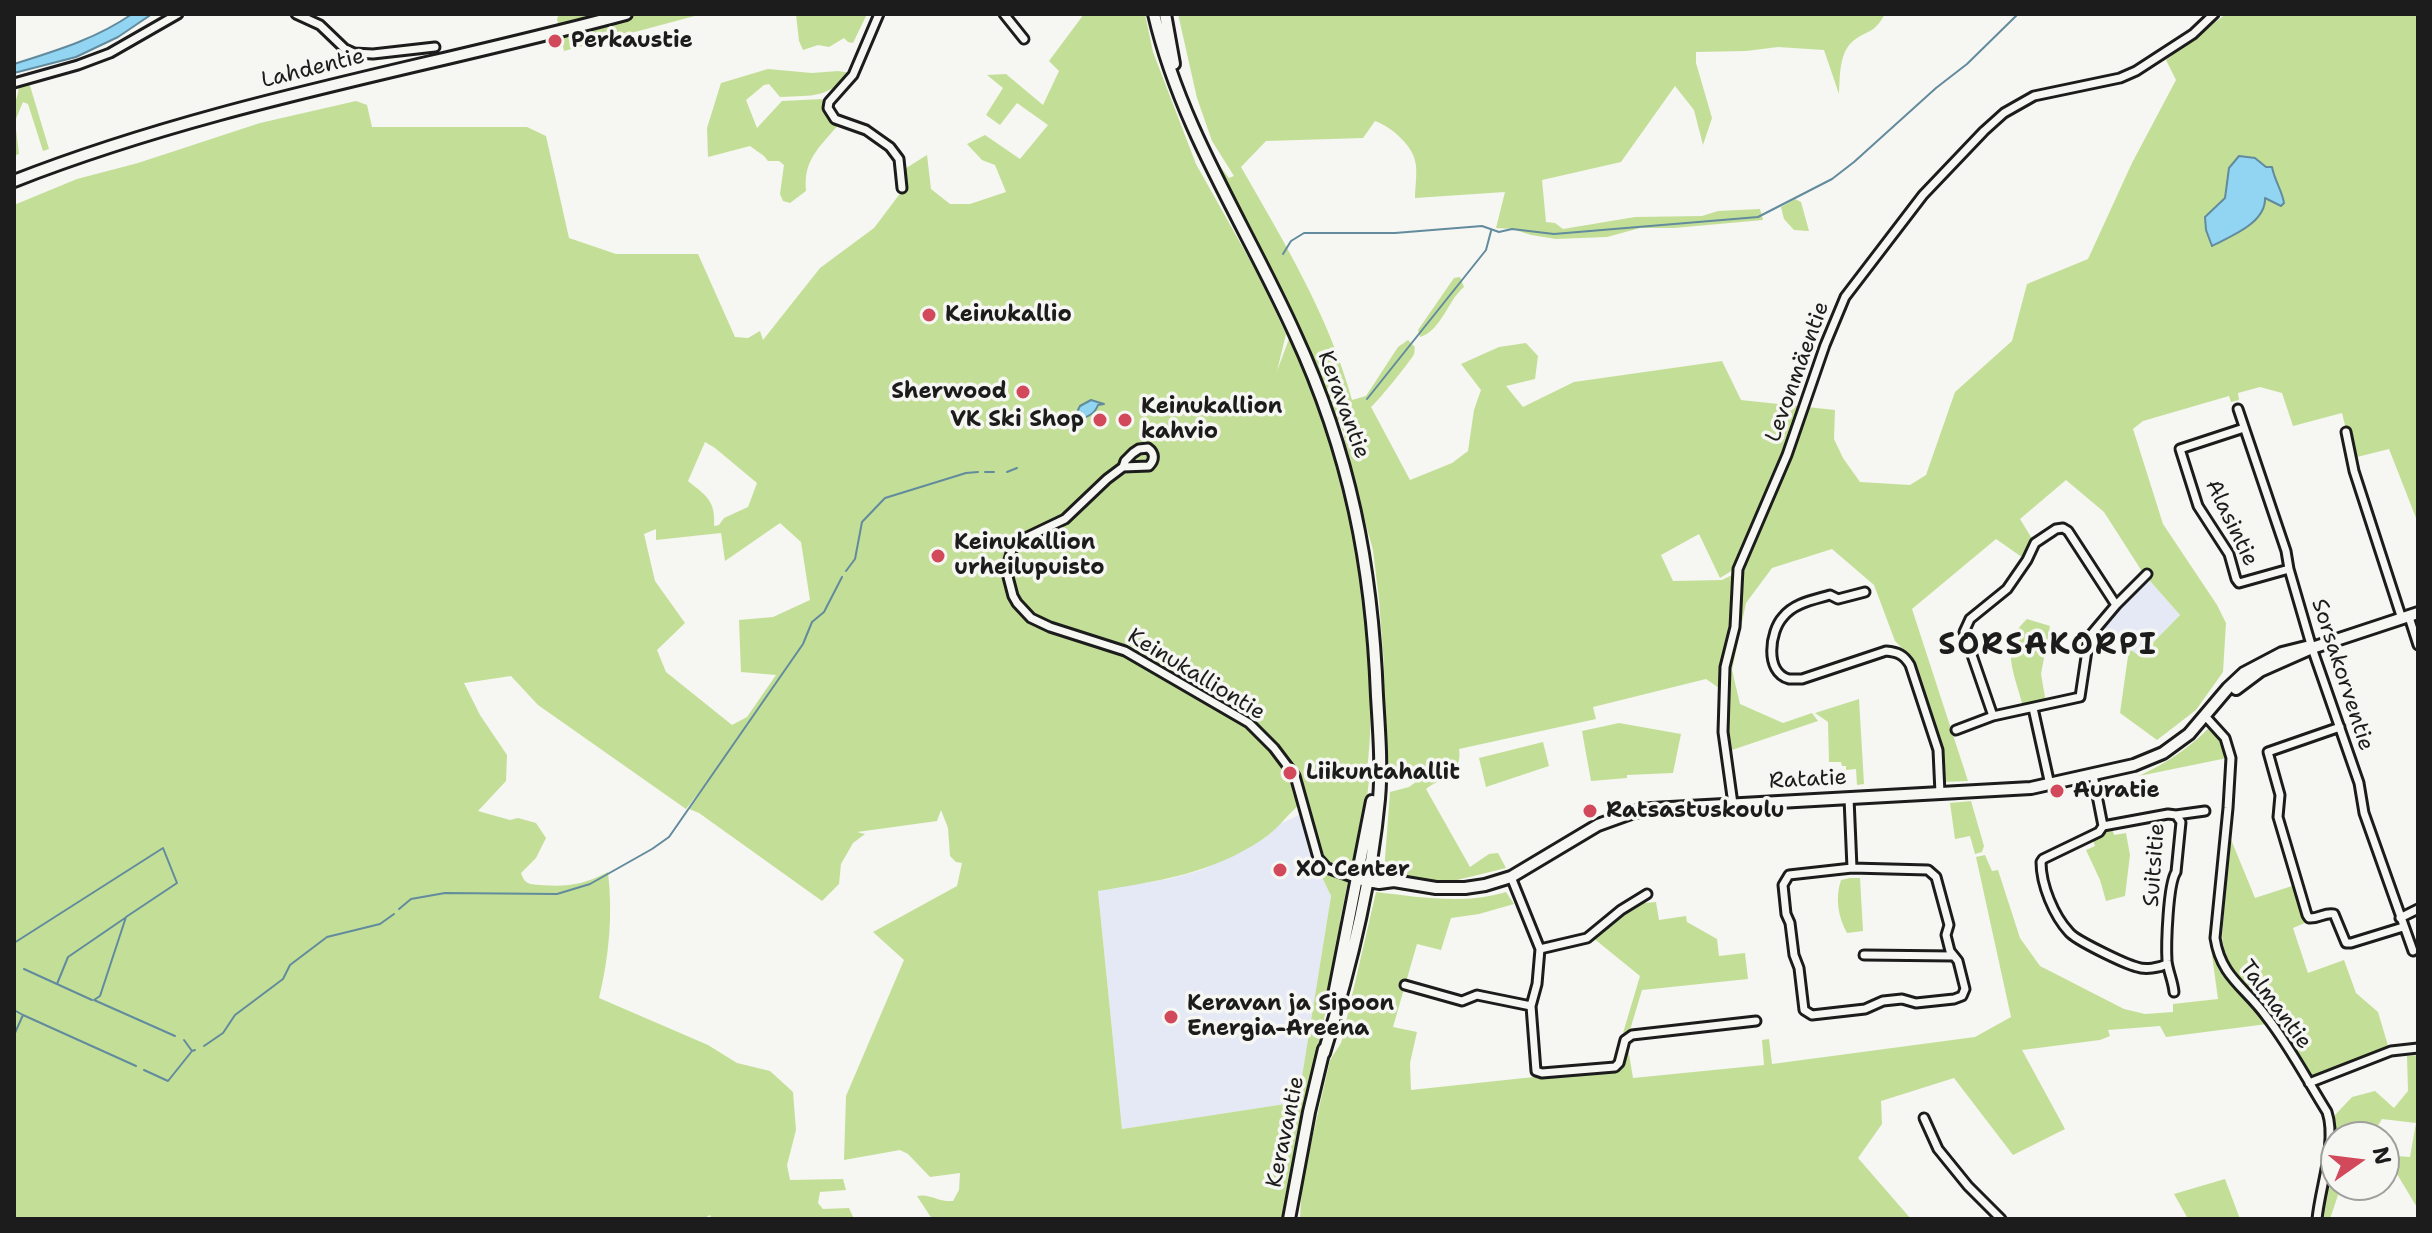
<!DOCTYPE html>
<html>
<head>
<meta charset="utf-8">
<style>
  body { margin:0 }
  #map { position:relative; width:2432px; height:1233px; overflow:hidden; background:#f6f6f2; font-family:"Shantell Sans",sans-serif }
  canvas { display:block }
  .frame { position:absolute; inset:0; border:16px solid #1c1c1c; pointer-events:none }
  .north { position:absolute; left:2320px; top:1121px; width:80px; height:80px; box-sizing:border-box; background:#f6f6f2; border:2px solid #9f9f9c; border-radius:50%; rotate:76deg; font-size:22px; font-weight:700; line-height:32px; text-align:center; color:#1c1c1c }
  .north::after { content:''; display:block; margin:auto; width:28px; height:36px; background:#d1495b; clip-path:polygon(50% 0,100% 100%,50% 72%,0 100%) }
</style>
</head>
<body>
<div id="map">
<canvas width="2432" height="1233"></canvas>
<div class="frame"></div>
<div class="north">N</div>
</div>
<script>
const context = document.querySelector('canvas').getContext('2d');
context.lineJoin = 'round';
function fill(path, color) {
  context.fillStyle = color;
  context.fill(path, 'evenodd');
}
function strokePath(path, color, width, dash) {
  context.strokeStyle = color;
  context.lineWidth = width;
  context.lineCap = dash ? 'butt' : 'round';
  context.setLineDash(dash || []);
  context.stroke(path);
}
function label(font, color, halo, rows, align = 'center') {
  context.font = font + ' "Shantell Sans",sans-serif';
  context.lineWidth = 7;
  context.setLineDash([]);
  context.textBaseline = 'middle';
  context.strokeStyle = halo;
  context.fillStyle = color;
  for (const [text, x, y, turn = 0] of rows) {
    context.save();
    context.translate(x, y);
    context.rotate((+turn || 0) * Math.PI / 180);
    context.textAlign = isNaN(turn) ? turn : align;
    if (halo) context.strokeText(text, 0, 0);
    context.fillText(text, 0, 0);
    context.restore();
  }
}
const built = new Path2D(`
  M2148 579 2180 615 2140 656 2105 635 2103 625Z
  M1301 814 1309 850 1331 896 1299 1095 1285 1104 1122 1129 1098 890 1169 879 1202 870 1265 838 1280 824Z`);
const green = new Path2D(`
  M559 14H702L564 51 557 19Z
  M796 14H867L853 43 848 42 844 38 829 47 818 45 803 50 799 41Z
  M1084 14H1145L1153 52 1196 164 1260 278 1286 334 1277 371 1289 339 1292 337C1318 385 1332 441 1344 494 1365 588 1379 682 1366 779L1369 781 1360 851 1357 857 1352 861 1340 921 1343 931 1303 1116 1285 1219H932L917 1196C930 1193 937 1202 953 1201L959 1190 960 1173 930 1177 908 1154 900 1150 844 1160 846 1096 904 960 873 932 957 886 962 863 956 862 950 856 948 828 941 810 937 821 857 832 865 834 853 843 841 864 839 884 822 901 699 813 689 809 710 778 686 809 538 705 511 676 464 683 480 715 507 755 506 781 478 811 510 820 518 818 536 823 546 838 536 858 521 873C525 884 528 884 540 885 567 887 583 885 608 872 613 915 609 957 599 998L708 1045 737 1063 770 1071 793 1092 796 1130 787 1165 790 1180 843 1179 846 1190 820 1192 818 1203 823 1209 849 1208 854 1219H712L710 1215 703 1219H14V205L77 179 138 163 260 123 356 101 367 105 372 127H527L546 136 569 238 616 254H698L735 337 748 338 760 331 763 340 820 268 874 228 902 191 903 170 927 155 931 189 950 204H970L1006 192 995 165 982 160 967 144 985 135 1020 159 1048 125 1017 103 1000 125 986 115 1003 88 987 75 1006 74 1043 105 1059 71 1049 61ZM705 442 715 448 757 483 748 507 724 518 719 525 714 526C716 500 705 495 688 481ZM780 523 801 542 810 600 773 617 739 620 741 672 776 675 747 717 732 725 666 672 657 650 685 623 655 581 644 534 656 529V540L721 533 725 561ZM1299 805 1309 850 1331 896 1299 1095 1285 1104 1122 1129 1098 891C1158 881 1211 874 1263 839 1277 830 1287 815 1299 805Z
  M1178 14H1885C1873 36 1866 29 1851 43 1839 55 1840 78 1839 94L1824 50 1778 47 1746 51 1696 52V63L1712 118 1703 145 1694 110 1675 86 1621 162 1542 180 1546 222 1555 223 1563 229 1635 217 1702 216 1718 211 1760 209 1763 220 1674 228H1640L1607 237 1581 238 1556 239 1531 235 1512 229 1496 228 1505 192 1415 198C1415 188 1417 177 1416 166 1415 147 1392 127 1375 121L1363 138 1266 141 1241 167C1284 242 1329 316 1352 400L1366 396 1398 347 1408 340 1415 347C1414 349 1415 351 1414 354 1413 358 1376 404 1371 407L1410 480 1452 463 1468 451 1474 410 1481 390 1461 364 1499 347 1526 343 1538 356 1535 379 1506 386 1523 407 1574 382 1722 361 1741 400 1835 410 1834 439 1843 458 1860 482 1910 485 1926 475 1955 392 2012 341 2027 284 2088 259 2132 163 2176 80 2166 60 2226 14H2418V523L2389 449 2353 458 2342 413 2293 426 2282 393 2260 387 2238 393 2239 400 2231 402 2229 396 2143 421 2133 429 2163 524 2217 605 2226 623 2223 672 2196 710 2157 740 2120 713 2129 649 2140 656 2180 615 2143 573 2104 512 2066 480 2020 519 2034 542 2026 560 1996 539 1912 609 1968 781 1943 782 1913 664 1907 653 1895 641 1874 585 1832 549 1772 568 1746 603 1732 670 1740 704 1783 723 1812 713 1818 721 1729 751 1725 731 1727 667 1737 626 1736 568 1720 578 1699 534 1661 555 1673 581 1722 580 1736 573 1733 627 1722 690 1706 679 1593 707 1596 719 1459 749C1463 773 1442 777 1426 789L1470 867 1489 854 1498 853 1506 868 1445 883 1412 879 1384 872 1390 792 1409 787 1420 779 1394 780 1385 775 1384 665 1379 600 1373 550 1350 468 1343 431 1294 317 1208 150 1229 178 1234 176 1212 141 1197 98ZM2255 158 2266 167 2272 168 2275 183 2282 193 2264 197 2249 225 2212 245 2205 217 2225 198 2229 168Z
  M768 69 812 73 838 71 851 73C824 99 816 95 780 97L769 84 764 85 746 100 757 128 782 101 822 99 827 116 838 125C819 148 803 160 806 191L790 203 783 201 780 194 784 165 779 161H768L764 156 750 146 708 157 707 128 721 83Z
  M28 79 49 149 43 151 28 104 23 102 15 121 19 154 16 155C13 141 12 123 14 108 16 97 20 93 18 82Z
  M1795 199 1801 202 1809 231 1794 230 1784 219 1781 207Z
  M1460 277 1464 287C1447 301 1442 330 1420 337L1418 330 1454 278Z
  M2027 619 2050 626 2041 674 2046 703 2023 707C2015 674 1998 645 2027 619Z
  M1859 699 1864 784 1857 785 1856 769 1846 770V766H1842L1841 762H1829L1828 722 1815 713Z
  M1619 723 1681 734 1673 773 1627 775V778L1591 781 1582 731Z
  M2209 728 2221 737 2227 758 2139 776C2166 763 2188 749 2209 728Z
  M1543 742 1549 766 1486 787 1479 758Z
  M1971 801 1984 846 1982 852 1975 854 1970 836 1955 839 1950 803Z
  M2112 828 2114 835 2126 833 2130 855 2125 896 2106 901 2100 880 2086 850 2095 846 2093 840 2104 830Z
  M2230 837 2255 898 2295 885 2307 922 2293 928 2308 973 2344 960 2356 993 2378 1012 2389 1049 2311 1077C2298 1056 2286 1033 2271 1013 2250 987 2225 973 2222 936Z
  M1985 855 1992 871 1998 870 2020 938 2040 966 2124 1009 2145 1014 2173 1012V1004L2218 999 2211 948 2223 974 2267 1024 2166 1037 2160 1026 2108 1030 2110 1036 2100 1040 2022 1050 2065 1129 2013 1155 1954 1078 1881 1101 1882 1124 1858 1158 1911 1219H1300L1302 1182 1330 1060 1341 1043 1376 892C1419 897 1463 905 1506 892L1514 904 1479 914 1451 918 1441 950 1417 944 1393 1027 1417 1032 1410 1063 1411 1090 1534 1077 1542 1073 1618 1067 1627 1042 1633 1078 1764 1065 1762 1040 1769 1039 1772 1064 1975 1037 2011 1017 1976 857Z
  M1850 878H1860L1863 931 1847 933C1838 917 1835 898 1841 880Z
  M1656 902 1659 920 1686 916 1687 922 1717 939 1719 956 1745 953 1748 979 1642 990 1630 1030 1623 1033 1640 976 1592 937 1634 904Z
  M2418 1055V1209L2394 1169 2396 1156 2410 1157 2416 1123 2382 1119 2371 1137H2336V1169H2327L2335 1115 2352 1097 2375 1091 2394 1108 2408 1091 2407 1056Z
  M2225 1179 2240 1219H2188L2174 1194Z
  M2327 1180H2336L2338 1195 2330 1219H2321Z`);
const water = new Path2D(`
  M132 14H152L118 37 76 57 14 73V64C55 51 96 39 132 14Z
  M2239 156 2255 158 2266 167H2272C2275 182 2282 190 2284 203L2281 206 2265 198C2266 223 2231 236 2212 246L2206 230 2205 217 2225 198 2229 168Z
  M1091 400 1104 404 1098 405C1095 414 1086 418 1077 420L1074 418 1080 406Z`);
const stream = new Path2D(`
  M1283 254 1291 241 1304 233H1395L1482 226 1499 232 1512 229 1554 234 1758 217 1832 179 1854 162 1936 88 1967 64 2018 14
  M1367 399 1486 250 1491 231
  M1068 426 1076 419
  M985 472H994
  M1007 472 1017 468
  M846 571 855 559 862 522 885 498 966 473 978 472
  M399 909 411 899 445 893 557 894 590 884 652 849 669 837 803 644 812 622 824 612 842 577
  M14 943 163 848 177 883 126 917 100 996 94 1000 175 1036
  M24 969 92 1000
  M57 984 68 957 125 918
  M14 1010 23 1015
  M14 1035 23 1015 136 1066
  M184 1040 192 1051 195 1050
  M204 1046 223 1033 235 1015 283 979 290 965 327 937 380 924 394 914
  M144 1070 168 1081 192 1051`);
const street = new Path2D(`
  M296 14 320 25 345 49 354 53 373 54 435 47
  M879 14 853 75 829 102 828 108 835 119 866 130 890 147 899 159 902 188
  M1004 14 1024 39
  M14 83 78 65 110 53 178 14
  M2238 409 2286 551 2289 569 2312 648 2359 783 2364 813 2413 951
  M2244 428 2180 449 2198 506 2229 554 2236 579 2239 583 2289 569
  M2346 432 2354 471 2402 619
  M1123 467 1149 466C1155 460 1155 453 1148 448L1139 449 1133 453 1125 461 1123 467 1107 479 1065 519 1019 541 1012 550 1008 563 1007 573 1013 596 1017 603 1031 618 1050 627 1125 651 1249 723 1274 748 1295 776 1318 858 1327 868 1358 879
  M2063 528 2068 531 2116 605 2089 637 2080 697 1993 716 1964 632 1970 619 2007 589 2027 560 2035 543 2056 529Z
  M1865 592 1838 599 1830 595C1813 600 1794 603 1783 617 1770 631 1764 672 1789 679 1791 679 1801 679 1802 679L1886 651C1898 652 1904 655 1910 665L1938 750 1940 793
  M2116 605 2147 574
  M2409 617 2418 645
  M2033 708 2050 785
  M2206 717 2225 738 2231 758 2228 808 2215 938C2221 977 2245 987 2266 1016 2289 1045 2307 1080 2327 1112 2337 1142 2320 1187 2317 1219
  M2340 727 2268 752 2280 795 2278 817 2307 915 2309 918C2318 919 2325 912 2334 914L2346 943H2351L2403 927
  M1956 730 1993 716
  M2093 775 2103 826
  M1849 798 1852 868
  M1733 804 1723 732 1725 667 1735 627 1738 569 1787 455 1825 345 1845 297 1923 195 1984 131 2004 113 2034 96 2120 78 2136 71 2193 34 2214 14
  M2176 815 2205 811
  M2103 826 2099 832 2043 859 2041 862C2041 885 2054 916 2069 932 2075 940 2125 964 2137 967 2145 970 2159 968 2167 964
  M2103 826 2168 814 2176 815 2181 822 2176 872C2168 884 2166 944 2167 961 2168 971 2173 981 2174 992
  M1852 868 1928 870 1936 877 1949 925 1946 935 1950 951 1958 961 1965 989 1962 996 1954 999 1916 1003 1902 999 1883 1001 1865 1009 1812 1015 1804 1010 1799 968 1794 955 1790 923 1786 914 1783 885 1789 875Z
  M1335 870H1359
  M1511 877 1540 949 1537 984 1531 1006 1536 1071 1542 1073 1615 1067 1619 1063 1625 1040 1632 1035 1756 1021
  M2400 918 2418 909
  M1540 949 1587 938 1621 910 1647 894
  M1864 955 1953 956
  M1405 985 1462 1001 1477 995 1531 1006
  M2309 1083 2391 1051 2418 1048
  M1924 1118 1938 1149 1968 1186 2001 1219`);
const secondary = new Path2D(`
  M1154 14C1181 130 1247 227 1295 334 1350 453 1372 566 1377 696 1379 730 1382 766 1379 799 1371 886 1350 970 1324 1053
  M1165 14 1174 64
  M14 181C213 103 421 69 626 14
  M2236 689 2260 671 2312 648 2418 613
  M1358 879 1379 883 1394 881 1436 888H1465L1485 885 1511 877 1598 825 1634 812 1652 809 2031 788 2134 765 2163 753 2189 734 2228 688 2244 673 2282 653 2306 647 2312 648
  M1332 1005 1372 801
  M1289 1219 1309 1112 1324 1049`);
const markers = [
  [555,41,8,"#d1495b"],
  [929,315,8,"#d1495b"],
  [1023,392,8,"#d1495b"],
  [1100,420,8,"#d1495b"],
  [1125,420,8,"#d1495b"],
  [938,556,8,"#d1495b"],
  [1290,773,8,"#d1495b"],
  [2057,791,8,"#d1495b"],
  [1590,811,8,"#d1495b"],
  [1280,870,8,"#d1495b"],
  [1171,1017,8,"#d1495b"]
];
const poiNames = [
  ["Perkaustie",571,41],
  ["Keinukallio",945,315],
  ["Sherwood",1007,392,"right"],
  ["Keinukallion",1141,407],
  ["kahvio",1141,432],
  ["VK Ski Shop",1084,420,"right"],
  ["Keinukallion",954,543],
  ["urheilupuisto",954,568],
  ["Liikuntahallit",1306,773],
  ["Auratie",2073,791],
  ["Ratsastuskoulu",1606,811],
  ["XO Center",1296,870],
  ["Keravan ja Sipoon",1187,1004],
  ["Energia-Areena",1187,1029]
];
const streetNames = [
  ["Lahdentie",313,69,-14],
  ["Levonmäentie",1798,372,-70],
  ["Keravantie",1343,405,70],
  ["Alasintie",2231,523,64],
  ["Keinukalliontie",1196,675,31],
  ["Sorsakorventie",2342,675,72],
  ["Ratatie",1808,780,-3],
  ["Suitsitie",2155,865,-86],
  ["Talmantie",2275,1005,53],
  ["Keravantie",1286,1132,-78]
];
const districtNames = [
  ["SORSAKORPI",2048,646]
];
fill(built, '#e5e9f5');
fill(green, '#c3df97');
fill(water, '#91d5f3');
strokePath(water, '#628b9d', 2);
strokePath(stream, '#628b9d', 2);
strokePath(street, '#1c1c1c', 13);
strokePath(secondary, '#1c1c1c', 16);
strokePath(street, '#f6f6f2', 7);
strokePath(secondary, '#f6f6f2', 10);
for (const [x, y, r, color] of markers) {
  const dot = new Path2D();
  dot.arc(x, y, r, 0, 2 * Math.PI);
  context.fillStyle = color;
  context.fill(dot);
  strokePath(dot, '#f6f6f2', 3);
}
label('bold 22px', '#1c1c1c', '#f6f6f2', poiNames, 'left');
label('22px', '#1c1c1c', '#f6f6f2', streetNames);
context.letterSpacing = '2px';
label('bold 30px', '#1c1c1c', '#f6f6f2', districtNames);
context.letterSpacing = '0px';
</script>
</body>
</html>
